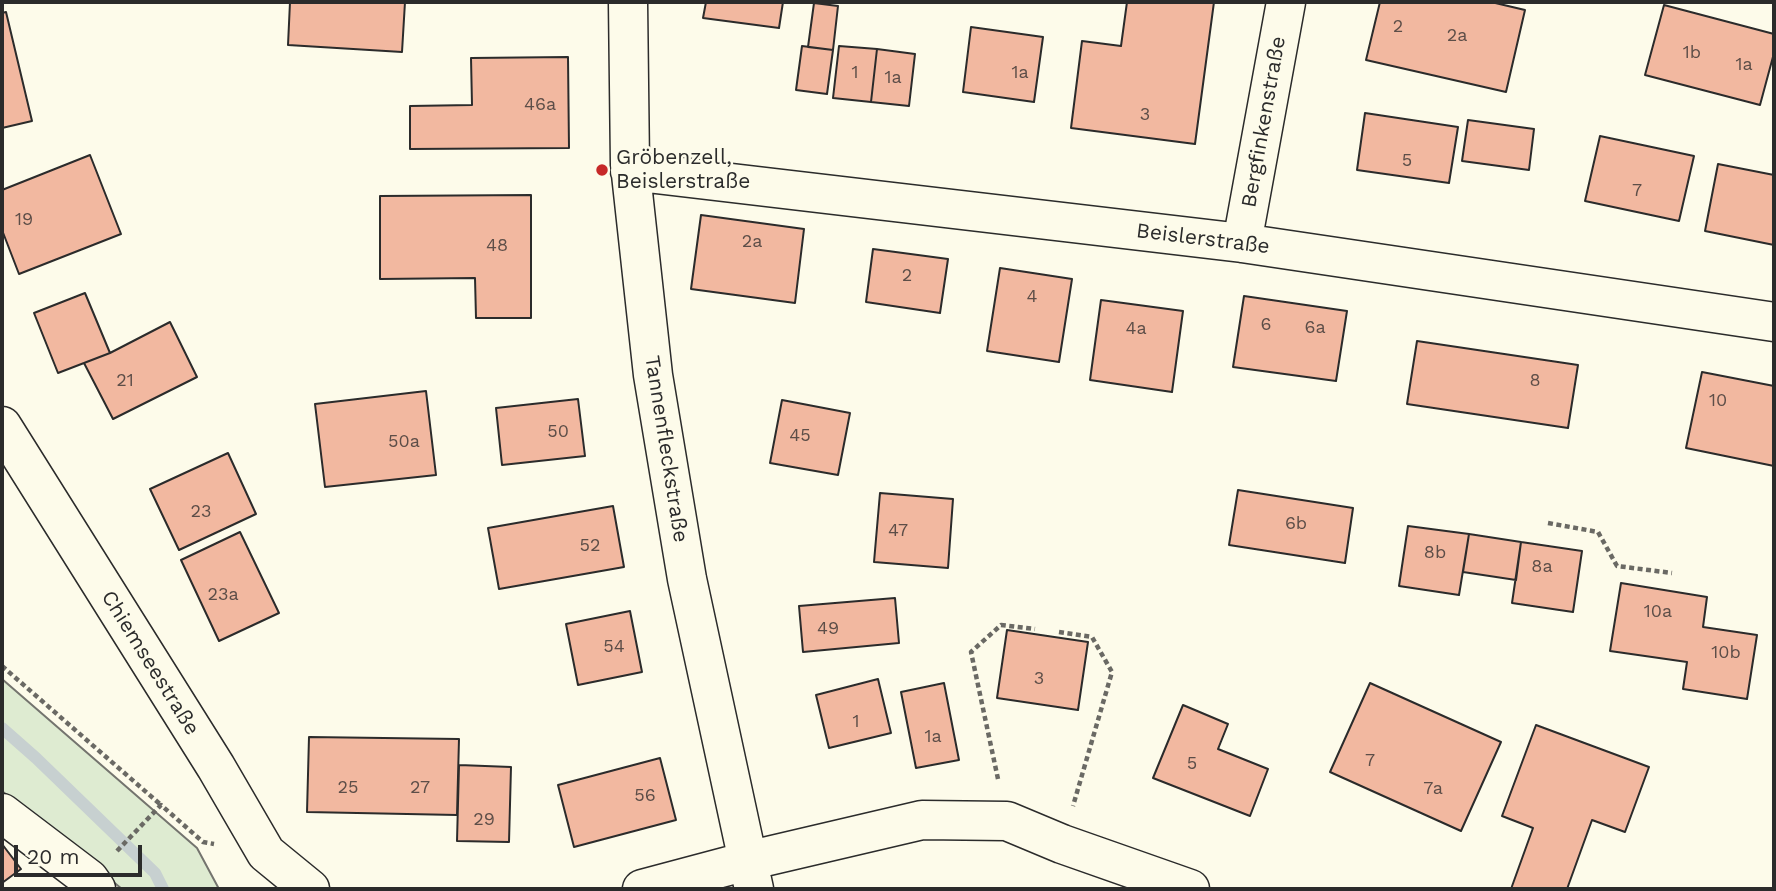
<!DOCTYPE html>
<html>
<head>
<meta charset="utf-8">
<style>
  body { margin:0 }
  #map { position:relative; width:1776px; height:891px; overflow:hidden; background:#fdfbea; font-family:"Work Sans",sans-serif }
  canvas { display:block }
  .frame { position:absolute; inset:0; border:4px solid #2b2b2b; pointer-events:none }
  .scale { position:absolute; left:14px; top:845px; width:128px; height:32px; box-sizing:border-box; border:4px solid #2b2b2b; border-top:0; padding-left:9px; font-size:21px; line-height:24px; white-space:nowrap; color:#2b2b2b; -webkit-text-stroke:5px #fdfbea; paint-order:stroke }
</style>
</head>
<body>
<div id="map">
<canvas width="1776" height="891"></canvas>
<div class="frame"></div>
<div class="scale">20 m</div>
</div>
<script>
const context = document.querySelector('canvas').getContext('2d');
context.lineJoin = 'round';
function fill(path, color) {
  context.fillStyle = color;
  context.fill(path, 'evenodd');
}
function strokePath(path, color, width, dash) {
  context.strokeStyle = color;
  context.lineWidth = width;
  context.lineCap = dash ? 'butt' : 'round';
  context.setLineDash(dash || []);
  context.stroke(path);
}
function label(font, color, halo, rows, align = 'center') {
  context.font = font + ' "Work Sans",sans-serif';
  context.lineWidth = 5;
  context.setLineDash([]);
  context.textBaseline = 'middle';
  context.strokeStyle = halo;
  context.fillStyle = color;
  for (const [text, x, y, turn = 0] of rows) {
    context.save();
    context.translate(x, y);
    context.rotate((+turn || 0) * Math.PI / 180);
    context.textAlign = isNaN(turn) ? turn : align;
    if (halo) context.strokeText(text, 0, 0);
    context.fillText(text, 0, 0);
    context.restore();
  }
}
const green = new Path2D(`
  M2 679 197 848 219 889H122L2 791Z`);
const stream = new Path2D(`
  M2 728 36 758 155 873 163 889`);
const building = new Path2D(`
  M290 2H405L402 52 288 45Z
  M706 2H783L779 28 703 18Z
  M1127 2H1214L1195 144 1071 128 1082 41 1121 46Z
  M1380 2H1491L1525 10 1506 92 1366 60Z
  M814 3 838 6 833 50 808 47Z
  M1664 5 1774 34V53L1760 105 1645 75Z
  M6 12 32 121 2 128V13Z
  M971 27 1043 37 1034 102 963 92Z
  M802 46 833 50 827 94 796 90Z
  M839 46 877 49 871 102 833 98Z
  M877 49 915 54 909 106 871 102Z
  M568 57 569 148 410 149V106L472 105 471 58Z
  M1365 113 1458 127 1449 183 1357 170Z
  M1468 120 1534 129 1529 170 1462 161Z
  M1600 136 1694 156 1679 221 1585 201Z
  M90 155 121 234 19 274 2 230V190Z
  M1718 164 1774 175V245L1705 231Z
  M531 195V318H476L475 278 380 279V196Z
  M701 215 804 229 795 303 691 289Z
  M873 249 948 259 940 313 866 302Z
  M1000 268 1072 279 1059 362 987 351Z
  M85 293 110 353 58 373 34 313Z
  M1244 296 1347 311 1336 381 1233 367Z
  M1101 300 1183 311 1172 392 1090 380Z
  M170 322 197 377 113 419 84 363 110 353Z
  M1417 341 1578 365 1568 428 1407 404Z
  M1702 372 1774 386V466L1686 448Z
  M426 391 436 475 325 487 315 404Z
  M578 399 585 456 502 465 496 408Z
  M782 400 850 413 838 475 770 463Z
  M228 453 256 514 179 550 150 489Z
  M1238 490 1353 508 1345 563 1229 545Z
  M880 493 953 499 948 568 874 562Z
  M613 506 624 567 499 589 488 528Z
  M1408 526 1469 534 1459 595 1399 586Z
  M240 532 279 613 219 641 181 560Z
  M1469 534 1521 542 1516 580 1463 572Z
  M1521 542 1582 551 1573 612 1512 603Z
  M1621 583 1707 597 1703 627 1757 635 1747 699 1683 689 1687 662 1610 651Z
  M895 598 899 643 803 652 799 606Z
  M630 611 642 672 578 685 566 624Z
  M1007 630 1088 642 1078 710 997 698Z
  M878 679 891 733 829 748 816 695Z
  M944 683 959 760 916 768 901 692Z
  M1370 683 1501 742 1461 831 1330 772Z
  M1183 705 1228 724 1218 749 1268 769 1250 816 1153 778Z
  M1536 725 1649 767 1625 832 1592 820 1567 889H1511L1533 828 1502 816Z
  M309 737 459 739 457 815 307 812Z
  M660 758 676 820 574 847 558 785Z
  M459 765 511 767 509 842 457 841Z
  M2 844 21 869 2 883Z`);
const path = new Path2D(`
  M1548 523 1598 532 1617 566 1672 573
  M1059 632 1092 637 1112 672 1073 806
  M2 666 161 805
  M998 779 971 652 1001 625 1035 629
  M117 851 161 805 203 842 214 844`);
const minor = new Path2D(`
  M628 2 630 165 653 375 687 579 754 889
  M630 171 1242 243 1774 322
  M1242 243 1286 2
  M2 426 216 767 266 853 310 889
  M2 813 89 879 96 889
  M642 889 747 861 922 820 1007 821 1062 844 1190 889`);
const markers = [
  [602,170,7,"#c62828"]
];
const numberNames = [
  ["2",1398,27],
  ["2a",1457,36],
  ["1b",1692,53],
  ["1a",1744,65],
  ["1",855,73],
  ["1a",1020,73],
  ["1a",893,78],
  ["46a",540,105],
  ["3",1145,115],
  ["5",1407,161],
  ["7",1637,191],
  ["19",24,220],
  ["2a",752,242],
  ["48",497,246],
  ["2",907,276],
  ["4",1032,297],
  ["6",1266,325],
  ["6a",1315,328],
  ["4a",1136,329],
  ["21",125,381],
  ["8",1535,381],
  ["10",1718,401],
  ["50",558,432],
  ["45",800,436],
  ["50a",404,442],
  ["23",201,512],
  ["6b",1296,524],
  ["47",898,531],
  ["52",590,546],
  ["8b",1435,553],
  ["8a",1542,567],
  ["23a",223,595],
  ["10a",1658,612],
  ["49",828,629],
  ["54",614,647],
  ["10b",1726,653],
  ["3",1039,679],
  ["1",856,722],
  ["1a",933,737],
  ["7",1370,761],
  ["5",1192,764],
  ["25",348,788],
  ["27",420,788],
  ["7a",1433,789],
  ["56",645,796],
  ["29",484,820]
];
const streetNames = [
  ["Bergfinkenstraße",1264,122,-80],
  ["Beislerstraße",1203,239,7],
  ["Tannenfleckstraße",666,449,81],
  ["Chiemseestraße",150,663,58]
];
const poiNames = [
  ["Gröbenzell,",616,158],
  ["Beislerstraße",616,182]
];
fill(green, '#deebd1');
strokePath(green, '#74746e', 2);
strokePath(stream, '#c7d0d0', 12);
fill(building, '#f2b8a0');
strokePath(building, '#2b2b2b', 2);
strokePath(minor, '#2b2b2b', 41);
strokePath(path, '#6a6964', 4.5, [5, 3.5]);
strokePath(minor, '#fdfbea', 38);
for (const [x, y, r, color] of markers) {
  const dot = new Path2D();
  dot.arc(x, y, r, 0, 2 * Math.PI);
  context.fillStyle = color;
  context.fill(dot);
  strokePath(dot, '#fdfbea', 2.5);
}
label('18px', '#5d4e48', null, numberNames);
label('21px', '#2b2b2b', '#fdfbea', streetNames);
label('21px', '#2b2b2b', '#fdfbea', poiNames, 'left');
</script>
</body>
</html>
